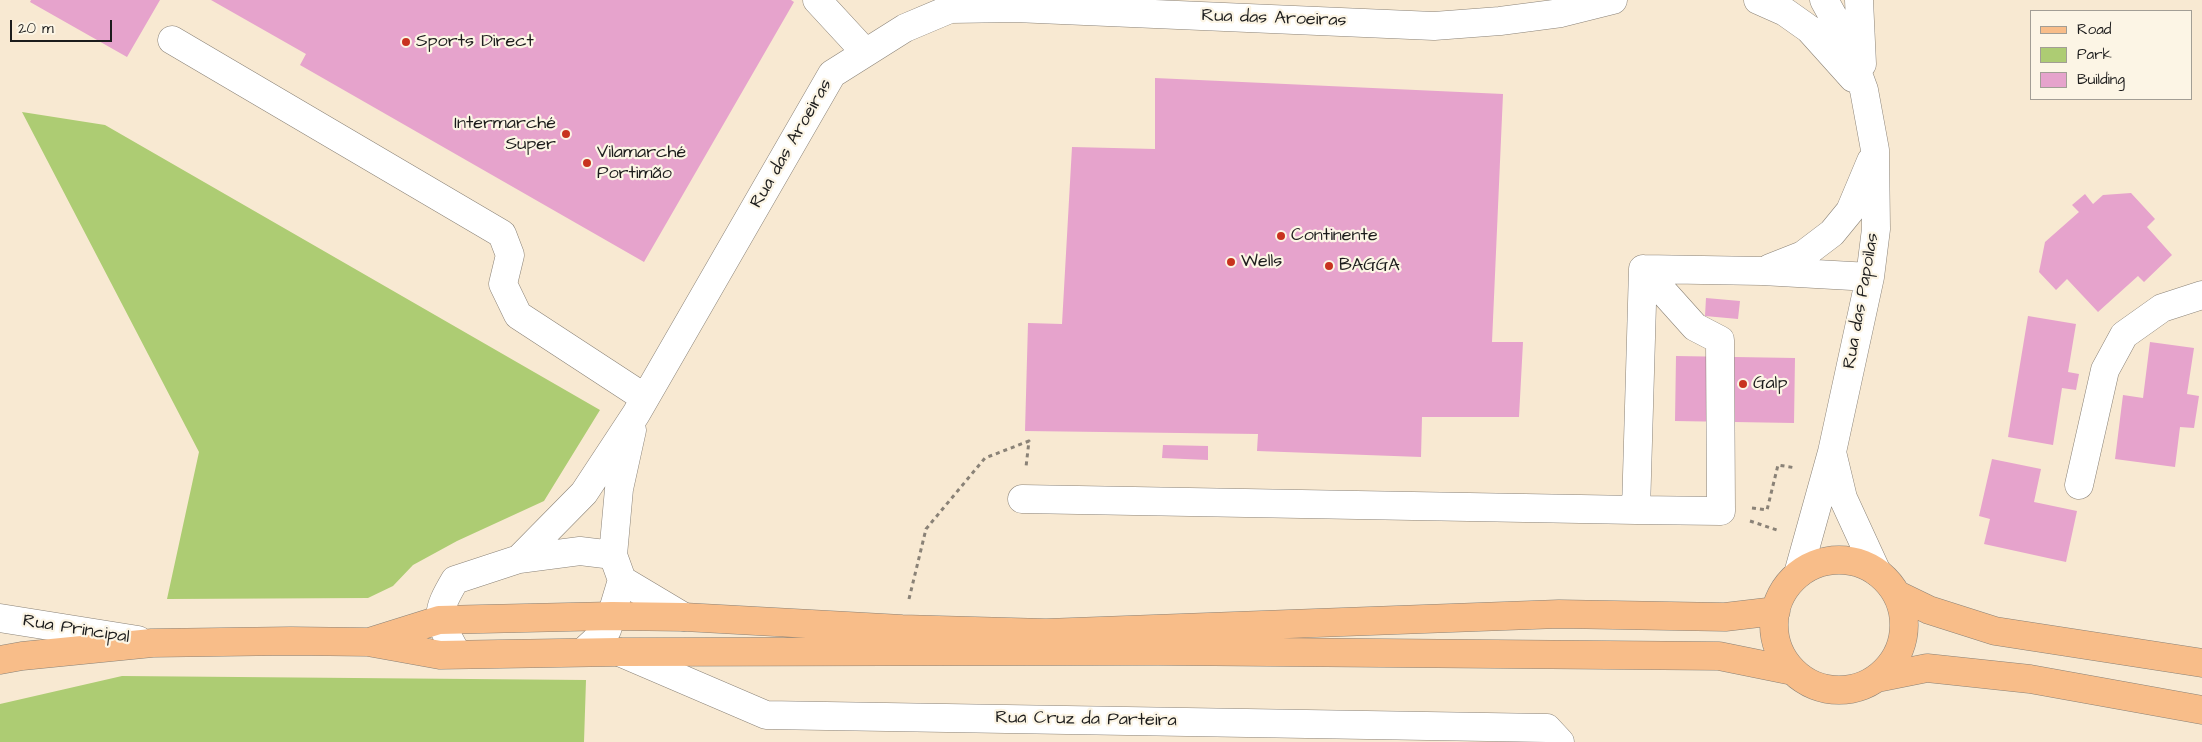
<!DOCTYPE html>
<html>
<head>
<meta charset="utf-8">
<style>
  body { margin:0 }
  #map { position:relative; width:2202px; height:742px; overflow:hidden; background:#f8e9d2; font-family:"Architects Daughter",sans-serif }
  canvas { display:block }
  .legend { position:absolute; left:2030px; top:10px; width:162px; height:90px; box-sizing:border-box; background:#fcf5e5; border:1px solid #a29e95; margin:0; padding:6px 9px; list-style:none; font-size:15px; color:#1c1c1c }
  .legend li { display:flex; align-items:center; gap:10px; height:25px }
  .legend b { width:25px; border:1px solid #a29e95 }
  .scale { position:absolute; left:10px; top:20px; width:102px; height:22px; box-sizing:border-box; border:2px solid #1c1c1c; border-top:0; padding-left:6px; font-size:15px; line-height:18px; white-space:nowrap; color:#1c1c1c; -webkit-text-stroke:4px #fcf5e5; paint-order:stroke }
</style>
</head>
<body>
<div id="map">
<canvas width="2202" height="742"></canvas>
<ul class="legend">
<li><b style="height:6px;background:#f8bd89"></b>Road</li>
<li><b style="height:14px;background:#adcc73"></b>Park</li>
<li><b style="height:14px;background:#e6a3cc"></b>Building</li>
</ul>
<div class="scale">20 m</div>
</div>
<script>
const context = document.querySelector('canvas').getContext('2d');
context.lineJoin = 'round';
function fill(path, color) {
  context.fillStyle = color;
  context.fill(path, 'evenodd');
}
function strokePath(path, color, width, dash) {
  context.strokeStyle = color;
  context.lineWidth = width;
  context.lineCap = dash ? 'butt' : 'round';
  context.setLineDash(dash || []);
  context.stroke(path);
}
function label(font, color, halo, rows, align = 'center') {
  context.font = font + ' "Architects Daughter",sans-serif';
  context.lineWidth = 4.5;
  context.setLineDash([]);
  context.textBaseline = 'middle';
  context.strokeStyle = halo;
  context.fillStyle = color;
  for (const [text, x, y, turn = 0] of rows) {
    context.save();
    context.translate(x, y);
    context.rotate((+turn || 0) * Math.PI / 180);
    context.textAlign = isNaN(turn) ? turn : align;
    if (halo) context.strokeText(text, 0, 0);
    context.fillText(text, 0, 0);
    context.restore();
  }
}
const green = new Path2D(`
  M22 112 105 125 600 410 544 501 457 541 413 565 393 586 368 598 167 599 199 452Z
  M122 676 586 680 584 742H0V704Z`);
const building = new Path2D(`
  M31 0H160L127 57 30 2Z
  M211 0H791L794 2 644 262 300 65 306 54Z
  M1155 78 1503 94 1492 342H1523L1519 417H1422L1421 457 1257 451 1258 434 1025 431 1028 323 1062 324 1072 147 1155 149Z
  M2131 193 2155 219 2147 227 2172 255 2144 282 2138 276 2098 312 2067 279 2056 290 2039 272 2045 242 2079 212 2072 205 2085 194 2093 204 2103 195Z
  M1706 298 1740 301 1738 319 1705 316Z
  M2028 316 2076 324 2068 372 2079 374 2076 390 2062 388 2053 445 2008 437Z
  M2150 342 2194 348 2187 394 2199 396 2194 428 2180 427 2175 467 2115 459 2123 395 2143 398Z
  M1676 356 1795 358 1794 423 1675 421Z
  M1163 445 1208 446V460L1162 458Z
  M1992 459 2041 469 2034 502 2077 511 2066 562 1984 544 1990 519 1979 516Z`);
const path = new Path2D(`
  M1752 508 1767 510 1778 465 1796 468
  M1750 521 1777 530
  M909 599 926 529 985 458 1029 441 1026 467`);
const minor = new Path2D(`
  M817 0 865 52
  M1758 0 1785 12 1809 29 1853 78
  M1859 0 1862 64
  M172 40 502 234 510 255 503 284 518 315 645 398
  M1770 268 1803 255 1832 233 1850 211 1871 161
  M632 430 619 489 613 555 622 580 684 617
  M1832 452 1843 498 1877 572
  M2079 485 2105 370 2124 335 2162 308 2202 295
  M1022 499 1636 510 1643 269 1762 271 1870 277
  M1636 510 1721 511 1720 340 1695 327 1643 269
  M519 559 584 493 636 414 832 74 905 28 950 9 1015 8 1434 26 1500 21 1561 13 1613 0
  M1798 574 1832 452 1870 277 1876 229 1875 150 1864 90 1845 38 1824 0
  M0 618 138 640
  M583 652 607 630 622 580
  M619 652 766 715 1547 728 1560 742
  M457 654C438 618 433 617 455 580L519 559 580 551 613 555`);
const major = new Path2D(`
  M1774 625a65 65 0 1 1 130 0a65 65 0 1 1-130 0Z
  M1898 595 1929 610 1995 631 2202 663
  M372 641 439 620 612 616 684 617 902 629 1046 633 1559 614 1725 617 1776 611
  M0 660 22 656 152 643 291 641 368 642 440 655 619 652 1158 651 1719 656 1793 671
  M1877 678 1927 668 2030 679 2202 710`);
const markers = [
  [406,42,5,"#c8321e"],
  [566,134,5,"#c8321e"],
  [587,163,5,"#c8321e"],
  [1281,236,5,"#c8321e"],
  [1231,262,5,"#c8321e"],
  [1329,266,5,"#c8321e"],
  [1743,384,5,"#c8321e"]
];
const streetNames = [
  ["Rua das Aroeiras",1274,19,2],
  ["Rua das Aroeiras",792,144,-60],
  ["Rua das Papoilas",1862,301,-80],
  ["Rua Principal",76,630,9],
  ["Rua Cruz da Parteira",1086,720,1]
];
const poiNames = [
  ["Sports Direct",416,42],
  ["Intermarché",556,124,"right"],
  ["Super",556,145,"right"],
  ["Vilamarché",597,153],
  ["Portimão",597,174],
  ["Continente",1291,236],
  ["Wells",1241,262],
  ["BAGGA",1339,266],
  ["Galp",1753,384]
];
fill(green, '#adcc73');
fill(building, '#e6a3cc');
strokePath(minor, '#8a8277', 29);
strokePath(major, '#8a8277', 29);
strokePath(path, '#8a8277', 3, [4, 4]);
strokePath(minor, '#fff', 28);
strokePath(major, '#f8bd89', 28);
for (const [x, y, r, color] of markers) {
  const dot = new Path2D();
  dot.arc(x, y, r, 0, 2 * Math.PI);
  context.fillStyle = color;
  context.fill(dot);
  strokePath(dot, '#fcf5e5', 2);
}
label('18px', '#1c1c1c', '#fcf5e5', streetNames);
label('18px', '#1c1c1c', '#fcf5e5', poiNames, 'left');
</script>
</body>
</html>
